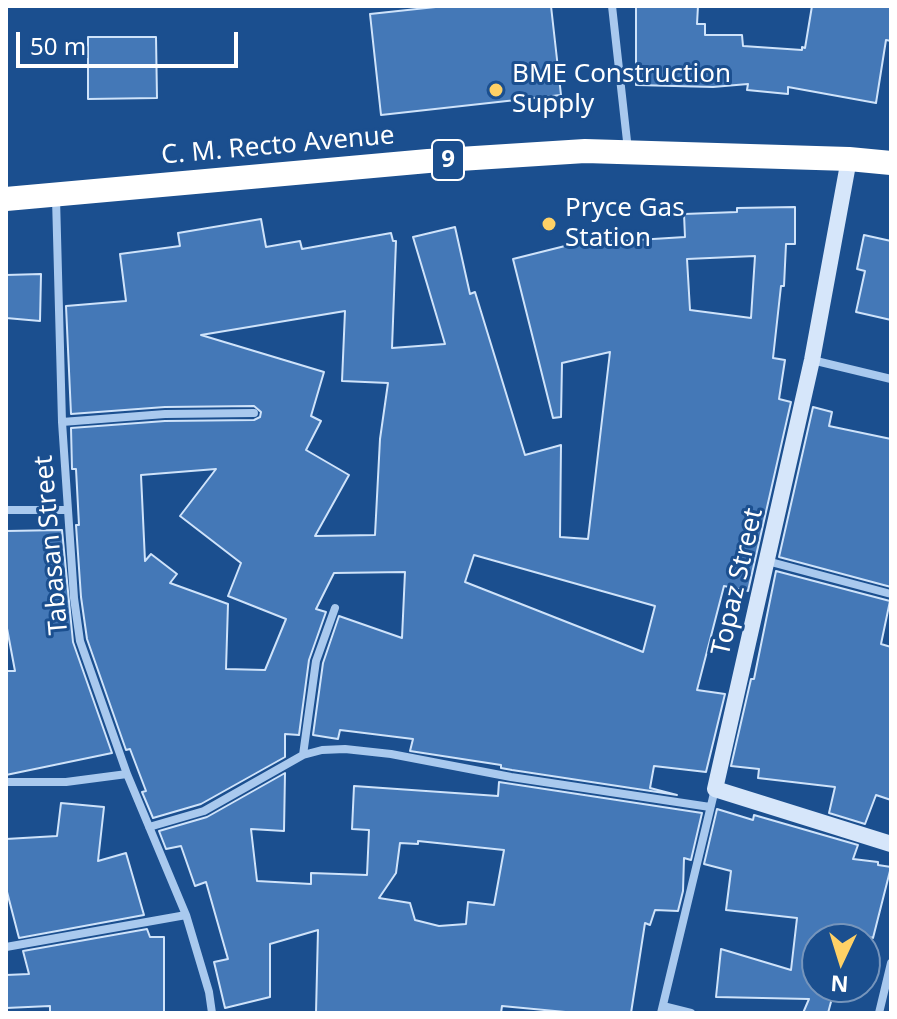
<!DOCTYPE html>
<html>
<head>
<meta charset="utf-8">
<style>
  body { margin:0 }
  #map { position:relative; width:897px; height:1019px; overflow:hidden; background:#1b4f8f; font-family:"Noto Sans",sans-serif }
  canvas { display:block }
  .frame { position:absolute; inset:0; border:8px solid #fff; pointer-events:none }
  .north { position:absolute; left:801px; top:923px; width:80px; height:80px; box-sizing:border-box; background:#1b4f8f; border:2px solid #7695bc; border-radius:50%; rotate:184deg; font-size:22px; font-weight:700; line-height:32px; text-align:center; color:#fff }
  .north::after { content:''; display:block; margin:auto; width:28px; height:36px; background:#ffd166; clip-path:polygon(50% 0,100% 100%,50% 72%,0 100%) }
  .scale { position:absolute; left:16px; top:32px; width:222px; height:36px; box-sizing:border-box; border:4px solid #fff; border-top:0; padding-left:10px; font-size:24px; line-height:28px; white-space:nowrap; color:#fff; -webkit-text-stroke:6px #1b4f8f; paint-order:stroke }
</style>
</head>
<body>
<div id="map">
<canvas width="897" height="1019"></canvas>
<div class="frame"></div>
<div class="north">N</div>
<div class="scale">50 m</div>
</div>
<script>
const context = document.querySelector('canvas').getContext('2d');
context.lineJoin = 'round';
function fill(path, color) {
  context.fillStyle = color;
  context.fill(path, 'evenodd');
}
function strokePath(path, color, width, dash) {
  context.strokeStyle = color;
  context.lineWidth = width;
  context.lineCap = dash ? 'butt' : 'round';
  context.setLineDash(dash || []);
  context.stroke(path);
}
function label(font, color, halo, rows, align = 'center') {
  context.font = font + ' "Noto Sans",sans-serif';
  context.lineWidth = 6;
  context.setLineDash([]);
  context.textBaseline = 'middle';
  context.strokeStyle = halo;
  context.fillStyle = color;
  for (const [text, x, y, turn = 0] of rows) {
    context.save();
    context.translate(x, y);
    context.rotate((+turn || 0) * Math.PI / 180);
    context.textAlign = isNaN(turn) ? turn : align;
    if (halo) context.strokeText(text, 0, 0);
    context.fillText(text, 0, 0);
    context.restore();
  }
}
const building = new Path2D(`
  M445 6H551L561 95 381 115 370 14Z
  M636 6H698L697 24H705V35H742L743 46 802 50V47L805 48 812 6H891V41L886 40 876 103 788 87V94L747 90 748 84 713 87 636 85Z
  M88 37H156L157 98 88 99Z
  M795 207V244H786L784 286H781L773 358 785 360 779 399 791 402 748 591 724 586 697 690 725 694 706 772 654 766 650 788 677 795 512 770 501 768V765L410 751 413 739 340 730 338 739 313 735 323 663 339 616 402 638 405 572 334 573 316 609 326 612 309 660 299 735 285 734V757L201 804 153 818 142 792 146 791 130 749 126 750 87 639 81 597 76 525H79L76 469H72L71 428 165 421 254 420 260 417 261 412 254 406 165 407 71 414 66 306 126 301 120 254 180 246 178 233 261 219 266 247 300 241 302 249 391 233 393 241H396L392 348 445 344 413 237 455 227 470 294 475 292 525 455 561 445 560 537 588 539 610 352 562 363 561 417 553 418 513 259 573 244 685 237 684 214 737 212V208ZM755 256 751 318 690 310 687 259ZM345 311 342 381 388 383 380 439 375 535 315 536 349 475 306 450 321 421 311 416 324 372 201 335ZM216 469 180 516 241 563 228 596 286 619 265 670 226 669 228 604 170 583 177 574 151 554 145 561 141 475ZM474 555 655 606 643 652 465 582Z
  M864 235 891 241V320L856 312 865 271 857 269Z
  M41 274 40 321 6 318V275Z
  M813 407 832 412 829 426 891 439V587L779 557Z
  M62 530 73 642 112 753 6 775V671H15L6 623V531Z
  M776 571 890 601 881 644 891 647V800L876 795 865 824 829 813 835 787 758 778 759 769 731 766 751 679H754Z
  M285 773 284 831 251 829 257 881 311 884V873L367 875 369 830 352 829 354 786 498 796 499 782 702 813 691 860 684 858 683 891 678 911 655 910 650 925 645 923 631 1013H576L502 1006 501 1013H316L318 930 270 944V997L225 1008 214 962 228 959 206 882 195 886 181 846 166 849 159 831 207 817ZM418 841 504 850 494 905 468 902 466 924 439 926 415 920 410 903 379 898 396 873 400 843 418 844Z
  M61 803 104 807 98 861 126 853 144 915 19 938 6 888V839L57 836Z
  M717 809 753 820 754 815 858 845 853 859 878 862V865L891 867 873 938 838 929 837 937 817 934V987H835L828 1013H803L809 999 716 997 721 949 791 970 797 918 726 910 731 871 704 864Z
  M147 929 150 937H164V1013H50V1006L6 1008V975L29 974 23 951Z`);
const street = new Path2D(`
  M612 6 628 150
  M56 198 62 422 74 598 80 641 127 774 186 915 209 992 212 1013
  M812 360 891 379
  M62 422 165 414 254 413
  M6 510H68
  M767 561 891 594
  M303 755 316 661 335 608
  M6 782H66L127 774
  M149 827 204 811 303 755 322 750 345 749 391 754 511 777 710 807
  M6 947 186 915
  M663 1006 691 1013
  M661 1013 715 789
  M879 1013 891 963`);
const secondary = new Path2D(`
  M849 159 812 360 715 789 891 844`);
const highway = new Path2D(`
  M6 199 428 161 585 151 849 159 891 163`);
const markers = [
  [496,90,8,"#ffd166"],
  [549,224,8,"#ffd166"]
];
const shields = [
  [448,160,32]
];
const shieldNames = [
  ["9",448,160]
];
const poiNames = [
  ["BME Construction",512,75],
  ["Supply",512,105],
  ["Pryce Gas",565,209],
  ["Station",565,239]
];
const streetNames = [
  ["C. M. Recto Avenue",278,146,-5],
  ["Tabasan Street",52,545,-95],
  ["Topaz Street",738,582,-77]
];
fill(building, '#4478b7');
strokePath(building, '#cfe3fa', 2);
strokePath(street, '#a9c9ee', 8);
strokePath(secondary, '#d6e6fa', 16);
strokePath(highway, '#fff', 24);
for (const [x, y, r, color] of markers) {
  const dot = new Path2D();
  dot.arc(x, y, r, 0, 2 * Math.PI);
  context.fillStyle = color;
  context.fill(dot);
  strokePath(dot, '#1b4f8f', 3);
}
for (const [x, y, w] of shields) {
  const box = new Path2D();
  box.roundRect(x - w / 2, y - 20, w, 40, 6);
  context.fillStyle = '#1b4f8f';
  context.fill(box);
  strokePath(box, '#fff', 2);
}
label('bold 24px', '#fff', null, shieldNames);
label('26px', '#fff', '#1b4f8f', poiNames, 'left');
label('26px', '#fff', '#1b4f8f', streetNames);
</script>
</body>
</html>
